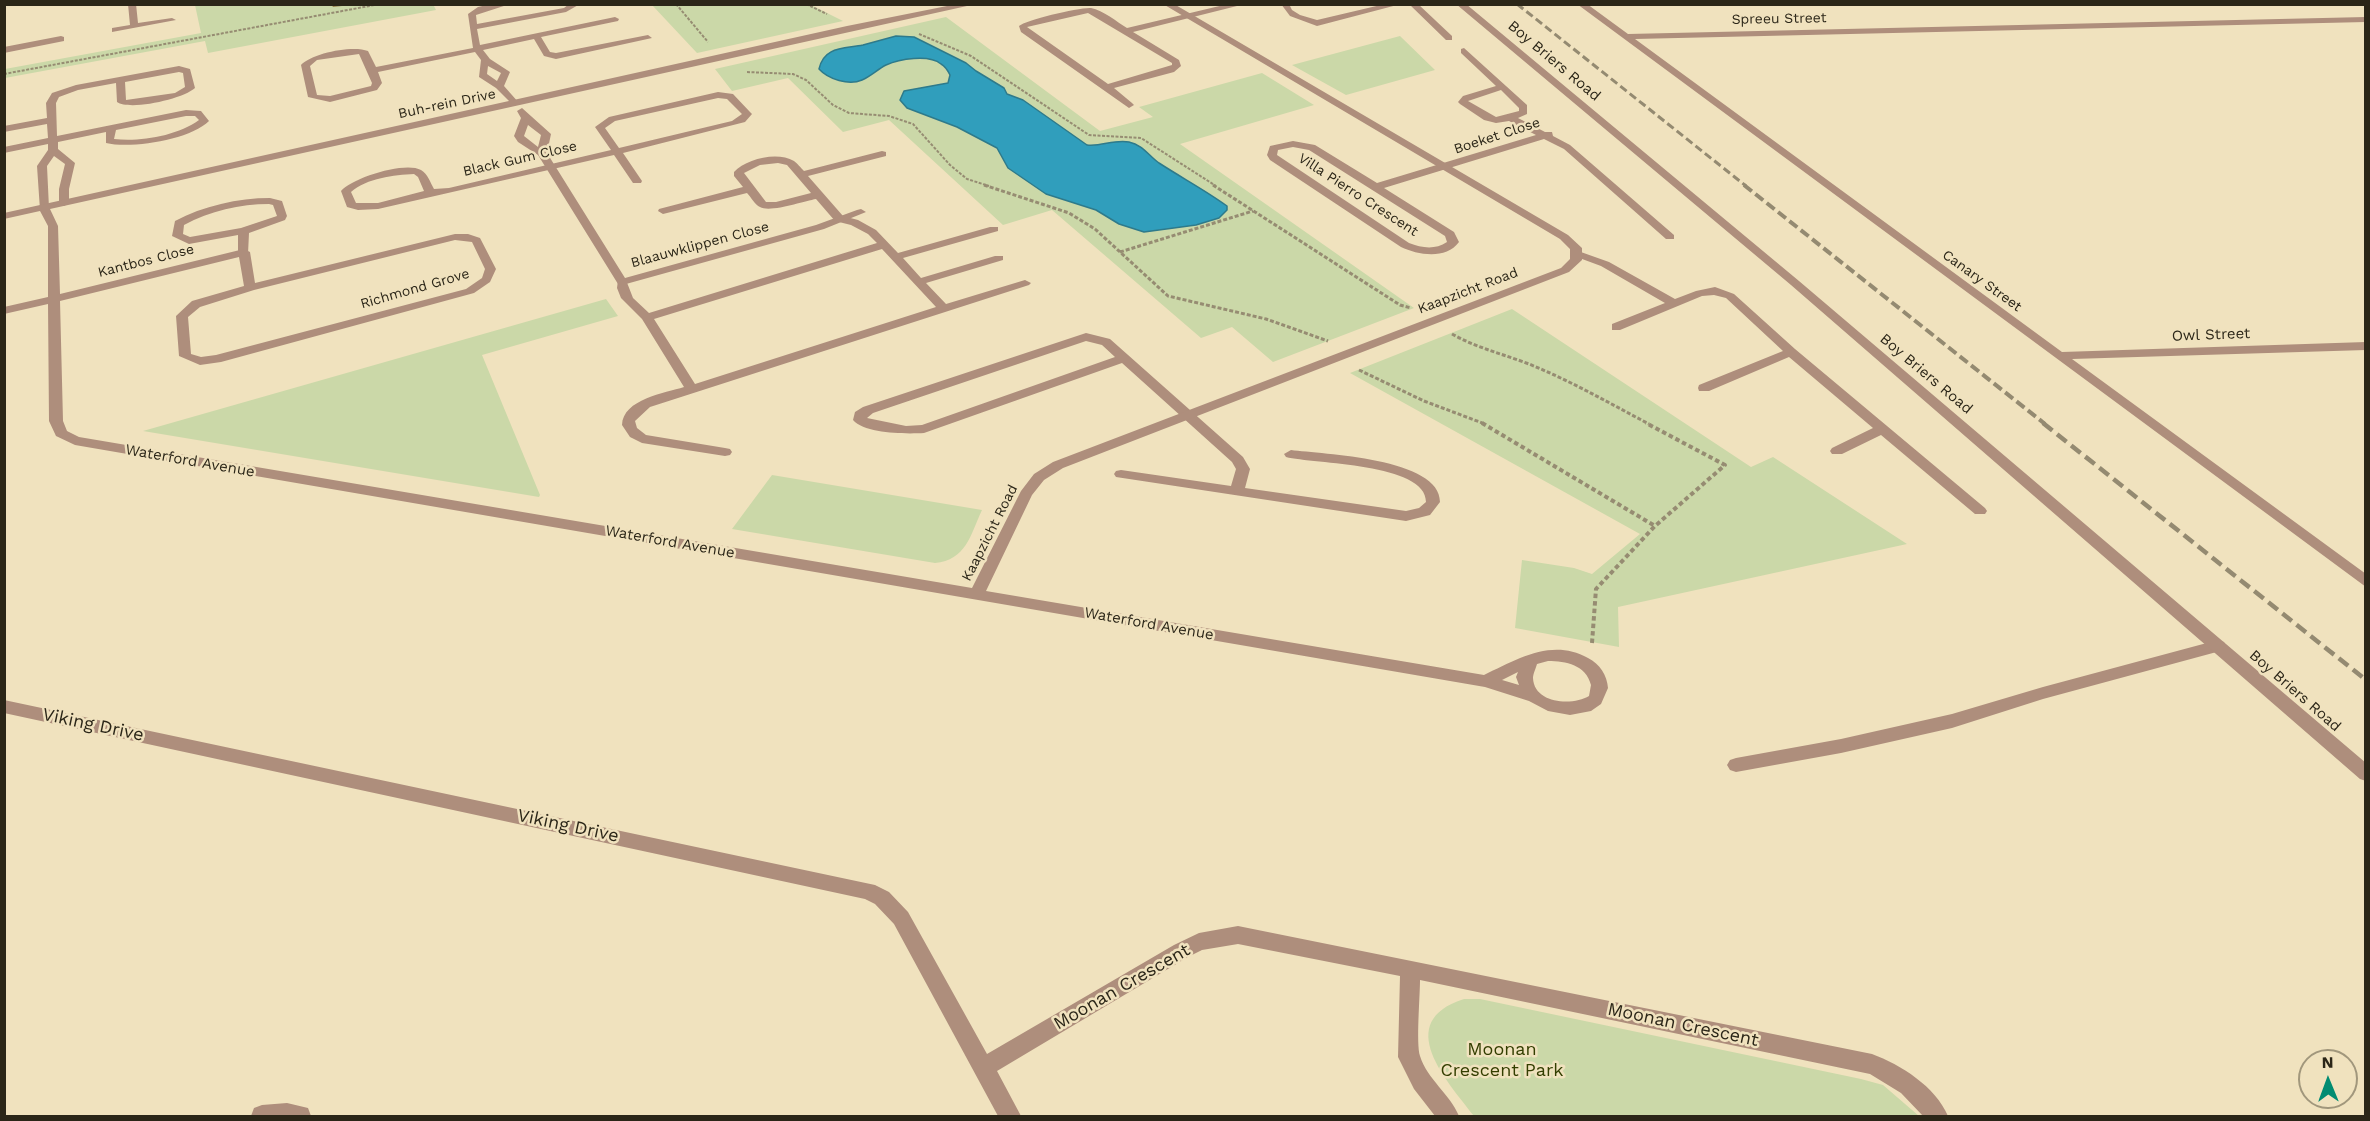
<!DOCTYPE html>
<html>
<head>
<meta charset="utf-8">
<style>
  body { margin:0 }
  #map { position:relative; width:2370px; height:1121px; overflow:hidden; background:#f0e2be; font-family:"Work Sans",sans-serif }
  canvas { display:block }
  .frame { position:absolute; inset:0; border:6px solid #2b2618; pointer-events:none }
  .north { position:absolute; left:2298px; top:1049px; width:60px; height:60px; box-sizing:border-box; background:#f0e2be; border:2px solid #a1977c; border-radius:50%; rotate:359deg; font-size:16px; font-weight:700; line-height:24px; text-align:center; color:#2b2618 }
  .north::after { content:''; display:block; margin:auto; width:21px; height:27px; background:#028c72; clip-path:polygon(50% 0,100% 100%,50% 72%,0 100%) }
</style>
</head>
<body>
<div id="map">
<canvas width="2370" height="1121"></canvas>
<div class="frame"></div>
<div class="north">N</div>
</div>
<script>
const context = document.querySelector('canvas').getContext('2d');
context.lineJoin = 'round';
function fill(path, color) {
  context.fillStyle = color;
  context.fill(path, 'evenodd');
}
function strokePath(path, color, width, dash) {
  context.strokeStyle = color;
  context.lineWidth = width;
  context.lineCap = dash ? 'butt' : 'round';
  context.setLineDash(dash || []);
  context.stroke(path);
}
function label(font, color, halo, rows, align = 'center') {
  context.font = font + ' "Work Sans",sans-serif';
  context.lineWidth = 5;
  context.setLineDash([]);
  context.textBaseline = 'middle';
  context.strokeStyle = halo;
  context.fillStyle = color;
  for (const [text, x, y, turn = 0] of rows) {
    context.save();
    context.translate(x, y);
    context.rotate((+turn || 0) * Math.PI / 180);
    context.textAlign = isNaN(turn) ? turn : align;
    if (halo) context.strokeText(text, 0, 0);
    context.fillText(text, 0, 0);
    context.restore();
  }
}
const green = new Path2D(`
  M433 4 436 10 208 53 205 41 5 78V69L201 33 195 5Z
  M652 5H811L843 21 697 53Z
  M946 17 1100 131 1153 117 1139 107 1262 73 1314 105 1180 144 1414 308 1273 362 1232 327 1201 338 1052 210 1003 225 889 120 843 132 788 78 732 91 715 69Z
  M1400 36 1435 70 1346 95 1292 65Z
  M606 299 618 316 482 355 540 495 539 497 143 431Z
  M1512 309 1751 467 1773 457 1907 544 1618 607 1619 647 1515 628 1522 560 1574 568 1592 574 1640 534 1350 373Z
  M772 475 982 510C970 536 966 560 935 563L732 529Z
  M1464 999H1480L1861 1079 1883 1085 1919 1116H1474C1447 1081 1392 1022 1464 999Z`);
const water = new Path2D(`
  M896 36 914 37 966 63 976 71 1004 88 1007 94 1023 100 1087 145C1101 147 1114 139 1129 142 1143 145 1148 155 1159 163 1182 178 1205 190 1227 206V210L1219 218 1196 225 1144 232 1119 224 1096 210 1046 194 1008 168 997 148 957 127 907 108 900 100 904 91 948 83 950 75C948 71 945 66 941 64 929 54 899 59 886 65 878 69 871 76 862 80 849 86 828 79 819 69 824 46 844 49 863 45 874 42 885 39 896 36Z`);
const pathFar2 = new Path2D(`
  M676 4 708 42
  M806 4 827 14
  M919 34 971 56 1089 135 1141 138 1216 186
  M747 72 793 74 806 80 833 105 849 113 889 116 913 124 950 165 967 179 989 186
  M4 74 380 4`);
const pathFar1 = new Path2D(`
  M984 185 1069 213 1095 229 1168 296 1266 319 1328 341
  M1213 185 1400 305 1411 308
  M1120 252 1253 211
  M1452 334C1477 348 1503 354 1529 364 1571 381 1609 403 1649 424
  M1359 370 1424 401 1485 424`);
const path = new Path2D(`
  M1482 423 1655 526
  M1592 643 1596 589 1655 526 1725 465 1646 423`);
const service = new Path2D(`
  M128 4H136L138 23 172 18 176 20 112 32V28L130 25Z
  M491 4H510L476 15 477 24 564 8 569 4H580L566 12 477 29 480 45 615 17 619 19 618 21 541 37 550 52 556 53 648 35 652 38 556 59 544 56 534 39 483 50 490 59 510 72 504 86 519 103 514 106 496 88 479 77 481 60 475 52 378 72 382 83 377 90 330 102 308 97 301 65C312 53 353 45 368 51L376 67 473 48 468 14 478 7ZM359 54 372 83 371 86 330 96 317 95 310 66 317 60ZM488 66 501 73 497 81 487 74Z
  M1228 4H1245L1133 32 1179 60 1181 66 1174 72 1114 88 1132 103 1134 105 1129 108 1021 32 1019 26C1026 20 1080 7 1091 8 1103 10 1117 22 1127 28ZM1088 13 1172 63V65L1108 84 1027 27Z
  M1281 4H1289L1292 10 1300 15 1317 20 1385 4H1401L1317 26 1290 16Z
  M1409 4H1418L1452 36V40H1446Z
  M61 36 64 37V41L4 53V47Z
  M1464 48 1527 105V114L1518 118 1545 132H1552L1553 136 1570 145 1674 235V239H1666L1564 149 1544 139 1384 188 1454 232 1459 242C1446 260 1418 255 1401 247L1270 160 1267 155 1270 146 1293 141 1315 145 1377 183 1536 135 1509 121 1496 123 1484 120 1460 104 1458 102 1463 96 1496 86 1461 53V49ZM1501 90 1519 108V111L1496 117 1468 101ZM1293 147 1309 150 1445 236 1447 242C1435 250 1422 248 1409 243L1277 155 1278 150Z
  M179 66 190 69 195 88C183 99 130 111 117 102L116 83 78 90 59 97 56 103 57 136 186 110 201 111 209 121C190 140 131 149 106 143V132L58 142V149L75 163 69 189V203L64 206 59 203V189L65 164 54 156 47 166 49 208 48 210H40L37 166 48 150V144L4 153V147L48 138 47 124 4 132V126L47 118 46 103 52 93 76 85ZM179 72 183 73 185 87 175 93 126 100 125 82ZM186 116H195L199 120C177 136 140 142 114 139L116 130Z
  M718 92 733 94 750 112 752 114 745 122 623 153 642 181 641 183H633L614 155 378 209 358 210 347 207 341 191C352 178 405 161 421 170 428 174 430 182 434 189L449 188 611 150 595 127 609 117ZM718 98 727 99 742 114 732 121 619 148 605 128 615 121ZM414 174 418 177 424 191 378 203H356L351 192C367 178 394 175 414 174Z
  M882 151 886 152V156L808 176 843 216 858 220 876 230 898 253 990 227H998V231L903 258 921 278 995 256H1003V260L926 283 946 304 1025 280 1031 283 1029 285 650 407 635 421 637 428 646 435 725 448 730 449 732 452 730 455 725 456 642 443 630 437 622 425C623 399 665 393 684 387L642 319 621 298 617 288 618 280H626L633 298 649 313 877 243 868 234 851 225 835 221 816 199C804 201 770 213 760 207 755 205 751 197 747 193L663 214 658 211 659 209 743 187 734 176V172C746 159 777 151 794 161 797 163 801 168 804 171ZM778 163 787 165 811 193 776 202H766L744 173 760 165ZM882 249 936 307 695 384 654 319Z
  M270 198 282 201 287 216 285 220 249 233 248 254 244 255 238 252V235L189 244 172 236 175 221C203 206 238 198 270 198ZM269 204 273 205 277 216 241 228 190 237 183 234 184 225C210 211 240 204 269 204Z
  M1578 251 1609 262 1675 299 1696 291 1715 287 1734 294 1795 349 1985 508 1987 511 1985 514H1975L1881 435 1842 454H1832L1830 451 1832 448 1873 428 1789 357 1709 391H1699L1698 388 1699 385 1783 351 1726 298 1714 295 1702 296 1620 330H1612V324L1665 303 1601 266 1574 256V252Z
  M1086 333 1110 339 1243 457 1250 469 1245 488 1406 511 1419 508 1426 502C1427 463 1313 464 1286 457L1284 454 1291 450C1322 454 1441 458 1440 502L1430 515 1406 521 1116 477 1114 474 1116 471 1121 470 1231 486 1236 469 1232 462 1122 363 924 433C906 434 865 434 853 420L855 412 863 407ZM1086 341 1102 345 1115 357 922 425 906 426 867 418 873 413Z
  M2218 640 2224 642 2226 646 2224 650 2043 699 1952 728 1841 753 1736 772 1730 770 1727 765 1730 760 1736 758 1841 739 1952 714 2043 687Z`);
const minor = new Path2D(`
  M957 4H976L50 209 58 226 60 294 244 249 250 252 255 283 455 234H468L480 238 496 269 490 282 474 293 221 362 200 365 179 356 176 316 192 301 244 286 239 257 60 301 63 421 67 431 79 437 972 588 1021 491 1034 474 1053 462 1561 268 1570 259V249L1560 239 1163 4H1174L1568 235 1582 248V260L1569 272 1063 468 1044 480 1032 495 986 591 1484 675C1518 659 1552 638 1588 658 1600 664 1607 675 1608 688L1601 704 1591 711 1570 715 1548 711 1529 701 1485 687 75 445 56 436 49 421 48 304 4 314V307L48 297V226L40 211 4 219V213L847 26ZM455 240 472 242 485 269 482 278 466 289 216 355 201 357 191 354 188 317 200 307 254 290ZM1548 661C1566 661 1586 665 1591 685L1589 696C1573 706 1534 704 1533 678 1533 674 1536 668 1537 664ZM1518 672 1516 677 1519 685 1502 680Z
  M1456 4H1466L1799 281 2366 763V781L2360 779 1791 285Z
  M1577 4H1587L1628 34 2366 17V22L1635 39 2062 352 2366 342V350L2072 359 2366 574V587Z
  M522 108 551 134 547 153 625 278 816 225 857 210 861 209 866 212 824 229 626 284H618L538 155 518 142 514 136 521 118 517 111ZM528 125 541 135 538 147 524 136Z
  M4 700 875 885 889 892 908 912 987 1054 1174 945 1199 933 1238 926 1872 1054C1901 1065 1935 1086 1948 1116H1923L1901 1093 1870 1074 1420 980C1420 997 1416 1043 1420 1056 1427 1079 1450 1094 1459 1116H1435L1414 1089 1398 1057 1400 976 1238 944 1202 950 1188 957 997 1071 1021 1116H998L894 924 875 904 865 899 4 713Z
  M287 1103 308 1108 311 1116H251L254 1108 262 1105Z`);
const railFar2 = new Path2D(`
  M1517 4 1746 186`);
const railFar1 = new Path2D(`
  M1744 185 2045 424`);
const rail = new Path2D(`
  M2043 423 2366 680`);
const shadedWall = new Path2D(`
  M331 4H342V6L333 7Z`);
const farStreetnames = [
  ["Spreeu Street",1779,19,-1],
  ["Buh-rein Drive",447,104,-12],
  ["Boeket Close",1497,136,-18],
  ["Black Gum Close",520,159,-13],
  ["Villa Pierro Crescent",1358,195,33],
  ["Blaauwklippen Close",700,245,-15],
  ["Kantbos Close",146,261,-14],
  ["Canary Street",1982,281,36],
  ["Richmond Grove",415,289,-16],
  ["Kaapzicht Road",1468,291,-21],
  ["Kaapzicht Road",990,533,-63]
];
const streetNames = [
  ["Boy Briers Road",1554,61,40],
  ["Owl Street",2211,335,-2],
  ["Boy Briers Road",1926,374,40],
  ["Waterford Avenue",190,461,10],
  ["Waterford Avenue",670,542,10],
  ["Waterford Avenue",1149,624,10],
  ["Boy Briers Road",2295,691,41]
];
const nearStreetnames = [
  ["Viking Drive",93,725,12],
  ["Viking Drive",568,826,12],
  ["Moonan Crescent",1122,987,-30],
  ["Moonan Crescent",1683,1025,12]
];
const nearParknames = [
  ["Moonan",1502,1050],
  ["Crescent Park",1502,1071]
];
fill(green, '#cbd8a8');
fill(water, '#309ebc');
strokePath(water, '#2e7a8b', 1.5);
strokePath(pathFar2, '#968c72', 2, [3, 1.5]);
strokePath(pathFar1, '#968c72', 3, [4, 2]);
strokePath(path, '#968c72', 4, [4.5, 3]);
fill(service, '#ae8e7c');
fill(minor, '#ae8e7c');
strokePath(railFar2, '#948a71', 3, [8, 4]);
strokePath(railFar1, '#948a71', 4, [10, 4.5]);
strokePath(rail, '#948a71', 4.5, [12, 6]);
fill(shadedWall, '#97814a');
label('14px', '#2b2618', '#f0e2be', farStreetnames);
label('15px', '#2b2618', '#f0e2be', streetNames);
label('18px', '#2b2618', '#f0e2be', nearStreetnames);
label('18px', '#333e00', '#f0e2be', nearParknames);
</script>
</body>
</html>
